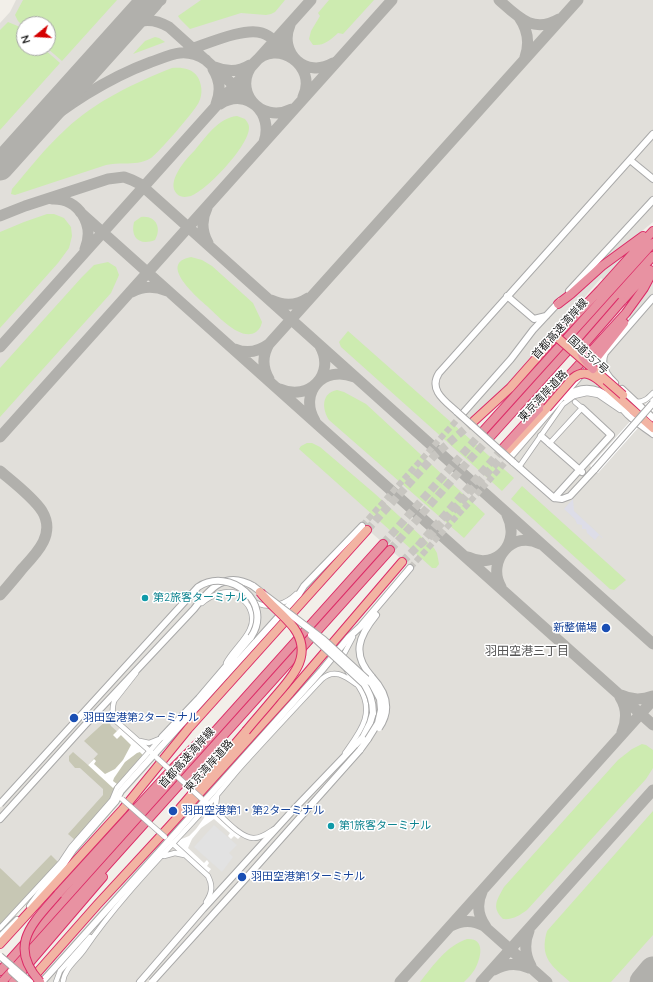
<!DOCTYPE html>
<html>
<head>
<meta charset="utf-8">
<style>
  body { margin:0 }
  #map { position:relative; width:653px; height:982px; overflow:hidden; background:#f2efe9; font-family:Quicksand,sans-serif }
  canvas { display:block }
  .north { position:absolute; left:16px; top:16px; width:40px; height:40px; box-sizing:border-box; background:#fff; border:1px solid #a7a7a7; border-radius:50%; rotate:252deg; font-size:11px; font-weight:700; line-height:16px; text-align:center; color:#222 }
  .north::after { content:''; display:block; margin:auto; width:14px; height:18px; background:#d40000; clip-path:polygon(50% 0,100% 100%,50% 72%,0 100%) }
</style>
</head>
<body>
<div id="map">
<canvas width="653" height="982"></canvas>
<div class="north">N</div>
</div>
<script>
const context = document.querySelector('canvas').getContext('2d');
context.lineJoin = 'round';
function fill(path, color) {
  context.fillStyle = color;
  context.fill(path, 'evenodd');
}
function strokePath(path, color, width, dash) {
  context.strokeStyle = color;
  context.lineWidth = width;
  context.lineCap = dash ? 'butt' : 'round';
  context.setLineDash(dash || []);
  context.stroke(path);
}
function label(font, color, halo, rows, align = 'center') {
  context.font = font + ' Quicksand,"Noto Sans JP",sans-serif';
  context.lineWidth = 3;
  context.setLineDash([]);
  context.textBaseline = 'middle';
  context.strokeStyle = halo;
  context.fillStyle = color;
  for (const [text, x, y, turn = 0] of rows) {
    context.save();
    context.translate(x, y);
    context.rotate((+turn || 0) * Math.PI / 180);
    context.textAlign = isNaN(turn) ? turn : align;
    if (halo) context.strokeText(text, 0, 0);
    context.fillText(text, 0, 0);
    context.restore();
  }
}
const airport = new Path2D(`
  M16 0H653V222L631 240 630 250 603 280 601 278 501 394 472 419 503 448 569 387 624 326 636 308 644 293 653 282V982H36L409 566 365 527 0 932V23L10 12ZM24 24H48V48H24Z`);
const construction = new Path2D(`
  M108 719 111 726 143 755 115 787 109 801 75 840 68 834 103 795V789L80 768H75L69 761V756L73 752 88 765 98 754 84 741Z
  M51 855 58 862 0 924V868L20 887Z`);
const grass = new Path2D(`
  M23 0H117L62 61 47 48 48 24H24V27L18 21 15 15Z
  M201 0H285L275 12 271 14 266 15 241 13 190 29 180 19 178 16Z
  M329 0H374L343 34 338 33C330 40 324 46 313 45L309 39 311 31 320 16 318 13Z
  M8 22 20 27 24 31V48H43L60 63 0 130V30Z
  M155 37 159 38 165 42 133 54 145 41Z
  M172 68C181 67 191 68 197 76 202 83 203 94 199 102 195 111 159 152 151 158 137 167 121 161 106 165L15 195 11 194 12 189C29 169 46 147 66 129 96 101 134 83 172 68Z
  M237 116 245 119C247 122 249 124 249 127 250 145 207 190 191 196 187 197 181 198 177 194 165 182 187 158 195 150 207 136 218 118 237 116Z
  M47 214H54L64 218 71 227 72 236 69 248 58 263 0 328V232L24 222Z
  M141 217C156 215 162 228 155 240 140 246 130 238 134 222Z
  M191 257 202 260 212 266 253 303 262 322C261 326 260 329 256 332 241 342 218 316 207 306 197 297 157 263 191 257Z
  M108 262 116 267 119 275 111 293 0 417V368L82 277 94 265Z
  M348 331 514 478 502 491 341 347 339 342Z
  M337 390 344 392 366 404 485 514 464 538 329 420C322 409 321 393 337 390Z
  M307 443H312L320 447 374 493 434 548 437 553 439 564 436 568H432L430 566 299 449 301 446Z
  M522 486 626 580 614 590 610 589 511 499Z
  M642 744 646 745 653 750V768L646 779 527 910C520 915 513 920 503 919 491 907 497 900 504 887L618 760 632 749Z
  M653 811V935L611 982H570C552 966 539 958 547 931Z
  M467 939C486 938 481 958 475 969 472 974 468 978 464 982H420C433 966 446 946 467 939Z`);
const parking = new Path2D(`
  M214 825 237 845 229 853 233 857 222 872 194 847Z`);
const plaza = new Path2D(`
  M573 499 574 511 603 538H602L599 535 595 540 587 533 586 529H582V525L577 524 575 519 564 509Z`);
const pier = new Path2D(`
  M653 396V411L598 473 590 466Z
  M120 728 147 752 143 755 140 752 137 753 125 762 114 778 113 781 117 784 113 788 88 765 94 759 96 761 94 764 105 774 115 769 123 760 131 745 121 735 117 739 113 735Z
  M208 807 241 836 238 839 234 836 231 839 228 836 230 833 214 819 201 828 192 839 188 848 204 863 207 860 209 863 207 866 211 869 208 873 176 844 179 840 189 836 196 829 204 818 206 812 205 811Z`);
const taxiway = new Path2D(`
  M499 0C518 17 533 34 559 19
  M519 17C528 30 530 43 525 57
  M131 21 161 0
  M290 25C278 53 306 79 333 63
  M122 31C136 19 152 17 169 27L239 90
  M188 50C207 44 244 27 262 33 269 35 274 40 280 45
  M215 67C227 72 239 72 250 65
  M213 69C220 80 221 92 216 104
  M220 104C247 87 274 113 264 142
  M292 109C260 125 231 89 254 63 277 37 318 66 303 97
  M28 136C66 106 105 79 151 62 160 59 170 54 180 53 190 52 198 55 206 60
  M52 199C79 198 95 225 85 249
  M207 208C201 220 202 232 208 243
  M80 212 653 725
  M0 216 25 206 108 179 124 177 132 180 140 184 653 644
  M132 292C143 286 155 286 167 291
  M271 300C284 306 296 306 308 298
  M0 347 311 0
  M235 349C247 354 258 352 269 344
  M269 379C262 367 262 356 269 344L578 0
  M280 389C309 402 336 374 320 346
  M315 421C298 392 324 365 354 377
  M0 437 392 0
  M0 471C13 482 33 497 42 511 56 534 37 553 22 569 15 578 8 586 0 595
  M468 557C497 571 521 542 507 515
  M501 587C486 561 513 529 540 544
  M621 695C631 700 642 700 653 696
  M620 697C627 708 627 720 622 732
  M482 892C476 905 478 916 486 927
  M451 926C462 920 473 920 484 926L547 982
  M529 931C524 943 525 955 531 966
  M494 970C506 963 518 963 529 968
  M400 982 653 700
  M481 982 653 790
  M648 982 653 978`);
const runway = new Path2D(`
  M0 167 150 0
  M643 982 653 970`);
const tertiaryTunnel = new Path2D(`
  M362 526 464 412
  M410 568 512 455`);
const trunkTunnel = new Path2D(`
  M367 530 434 456 474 421
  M402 562 418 546 428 538 507 451`);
const motorwayTunnel = new Path2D(`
  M383 544 484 430
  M418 546 503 448
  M390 550 491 436`);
const minor = new Path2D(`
  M636 402C644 402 647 399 653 393
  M549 444 582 408 575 402
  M519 467 563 404 574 396 587 393 598 395 620 410
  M202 603C211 595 225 590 236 593 244 596 251 601 259 604 272 609 287 603 296 594
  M344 659V654L353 637
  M226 663C235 646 260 630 250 609 248 604 245 601 240 598
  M136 673 114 701C112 709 112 714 116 721L152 753
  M140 741 149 743 159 739
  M345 753C360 732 376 713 359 687 354 680 348 675 345 666
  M217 796 216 805 218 812
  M207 803C218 812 240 839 254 838 262 838 268 833 274 829
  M172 843 208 876C213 886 212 893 206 902
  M164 856 175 853 184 855
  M0 928 61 862 71 847 112 800 117 788 162 737
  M56 982 60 971 90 937
  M63 982C64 969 77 960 84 950 118 900 162 856 202 812 215 798 226 784 238 770 265 740 294 709 322 679 334 668 345 676 356 684`);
const tertiary = new Path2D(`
  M630 160 653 179
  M569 291 653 200
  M507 296 534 319 546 316
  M613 341 622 333
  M587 369 601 353
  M615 383C606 375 600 365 605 353L653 298
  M622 389 653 418
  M565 397C590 378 611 395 628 415 635 422 645 428 653 434
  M457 412C445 401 428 390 439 373L653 134
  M464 412 511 359 533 330 560 301
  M541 436 582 472
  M512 455 581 375
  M513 462 554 498 562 499 570 496 595 469
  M554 498 611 435 582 408
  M372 677C351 654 359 636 376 615
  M162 737 199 698 251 637
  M360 750 368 739
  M0 819 85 725 194 609C210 588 226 570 253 586
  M30 906 43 888 63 865 73 850 116 801 121 791 299 594 304 586 362 526
  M0 937 17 920
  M42 982 243 758 322 670 349 637 360 627 410 568
  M140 982 203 909 295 808 363 737 370 723 373 713`);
const trunk = new Path2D(`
  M601 382 653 428
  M474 421 510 388 555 337
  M507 451 547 408
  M180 808 246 731
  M0 944 123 809 188 729 367 530
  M29 982 97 905 168 828 290 693 402 562`);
const motorway = new Path2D(`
  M622 301 650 270
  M558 304 571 294 602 266 643 236
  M555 337 600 290 653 231
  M598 356 624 323
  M484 430 653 243
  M491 436 653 256
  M503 448 626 313 644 288 653 271
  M58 894 173 768 199 742
  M0 971 383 544
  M2 982 390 550
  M13 982 103 877`);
const minorBridge = new Path2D(`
  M156 757 202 799
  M122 799 165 837`);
const tertiaryBridge = new Path2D(`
  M457 412 513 462
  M595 469 653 403
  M253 586 324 640 372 684 380 699 381 710 378 723 368 739
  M311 635 364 684C370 694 373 701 373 713
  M372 677C386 692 392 709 379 728
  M0 804 198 587C230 566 274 603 251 637
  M0 956 30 982
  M11 971 23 982
  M152 982 247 877 360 750`);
const trunkBridge = new Path2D(`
  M555 337 559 339 623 395
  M547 408 573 378C583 370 591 374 600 381
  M246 731C255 720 265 709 274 698 291 678 314 656 294 628 284 615 270 605 260 592`);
const motorwayBridge = new Path2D(`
  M593 369C587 362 579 356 582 347L622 301
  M40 982C7 945 33 923 58 894`);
const markers = [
  [145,598,4,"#0f9aa8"],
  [606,628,5,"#1a4fb4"],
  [74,718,5,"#1a4fb4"],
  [173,811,5,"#1a4fb4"],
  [331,826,4,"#0f9aa8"],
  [242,877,5,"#1a4fb4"]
];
const streetNames = [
  ["首都高速湾岸線",560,329,-48],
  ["国道357号",588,355,43],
  ["東京湾岸道路",543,396,-47],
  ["首都高速湾岸線",187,758,-48],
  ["東京湾岸道路",209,766,-48]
];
const cultureNames = [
  ["第2旅客ターミナル",153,598],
  ["第1旅客ターミナル",339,826]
];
const transitNames = [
  ["新整備場",597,628,"right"],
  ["羽田空港第2ターミナル",83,718],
  ["羽田空港第1・第2ターミナル",182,811],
  ["羽田空港第1ターミナル",251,877]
];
const neighbourhoodNames = [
  ["羽田空港三丁目",527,651]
];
fill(airport, '#e1dfda');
fill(construction, '#c7c7b4');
fill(grass, '#cdebb0');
fill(parking, '#e2e2e2');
fill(plaza, '#dddde8');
fill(pier, '#fff');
strokePath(taxiway, '#b1b0ac', 11);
strokePath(runway, '#b1b0ac', 27);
strokePath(tertiaryTunnel, '#c8c6c1', 6, [6, 3]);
strokePath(trunkTunnel, '#c8c6c1', 8, [8, 4]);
strokePath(motorwayTunnel, '#c8c6c1', 8, [8, 4]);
strokePath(minor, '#a9a9a9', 6);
strokePath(tertiary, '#a9a9a9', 8);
strokePath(trunk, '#dc2a67', 10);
strokePath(motorway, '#dc2a67', 10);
strokePath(minor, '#fff', 4.5);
strokePath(tertiary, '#fff', 6);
strokePath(trunk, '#f2b4a3', 8);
strokePath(motorway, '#e892a2', 8);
strokePath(minorBridge, '#a9a9a9', 6, []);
strokePath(tertiaryBridge, '#a9a9a9', 8, []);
strokePath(trunkBridge, '#dc2a67', 10, []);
strokePath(motorwayBridge, '#dc2a67', 10, []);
strokePath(minorBridge, '#fff', 4.5);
strokePath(tertiaryBridge, '#fff', 6);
strokePath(trunkBridge, '#f2b4a3', 8);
strokePath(motorwayBridge, '#e892a2', 8);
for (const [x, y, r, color] of markers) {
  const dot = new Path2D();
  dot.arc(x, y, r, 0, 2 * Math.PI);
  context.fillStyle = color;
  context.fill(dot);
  strokePath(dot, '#fff', 1.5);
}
label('11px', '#222', '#fff', streetNames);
label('11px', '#0d838f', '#fff', cultureNames, 'left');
label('11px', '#164399', '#fff', transitNames, 'left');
label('12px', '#555', '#fff', neighbourhoodNames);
</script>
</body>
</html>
